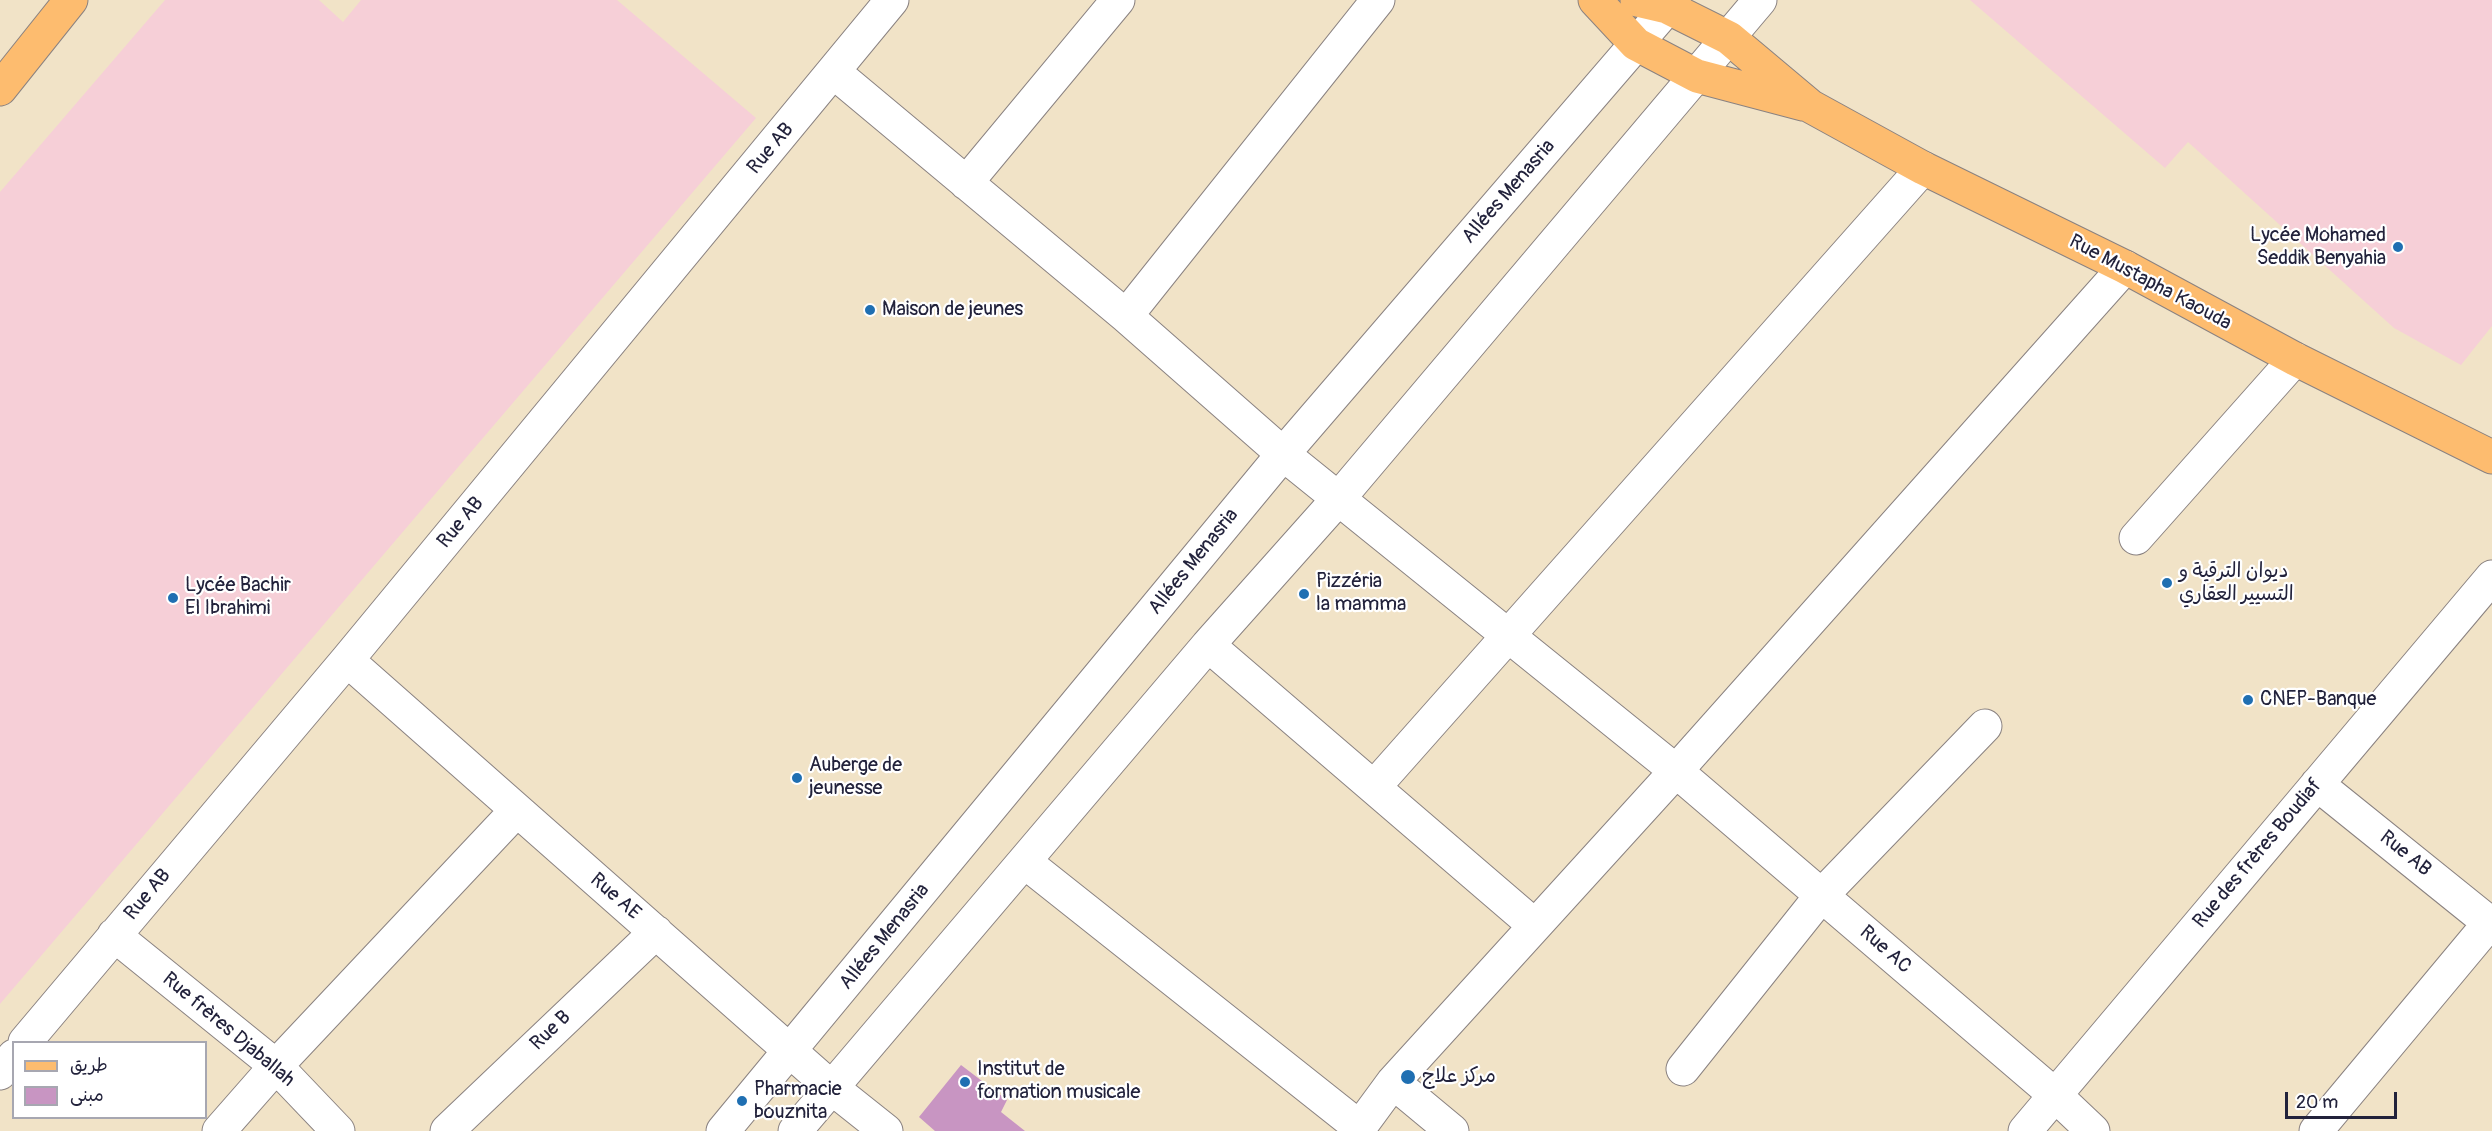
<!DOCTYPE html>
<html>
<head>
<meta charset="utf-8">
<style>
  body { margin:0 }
  #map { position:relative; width:2492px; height:1131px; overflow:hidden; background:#f1e3c7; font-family:Pangolin,"Playpen Sans Arabic",sans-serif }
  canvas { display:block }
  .legend { position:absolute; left:12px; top:1041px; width:195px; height:78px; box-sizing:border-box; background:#fff; border:2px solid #a7a7b1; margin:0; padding:8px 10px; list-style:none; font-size:18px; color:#22223b }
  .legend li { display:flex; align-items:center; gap:12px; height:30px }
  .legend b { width:30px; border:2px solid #a7a7b1 }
  .scale { position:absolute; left:2285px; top:1092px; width:112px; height:27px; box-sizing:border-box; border:3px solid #22223b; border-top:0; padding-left:8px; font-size:18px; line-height:21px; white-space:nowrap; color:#22223b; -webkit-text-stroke:4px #fff; paint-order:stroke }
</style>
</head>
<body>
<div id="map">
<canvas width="2492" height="1131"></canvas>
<ul class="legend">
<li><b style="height:8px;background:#fdbc6f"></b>طريق</li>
<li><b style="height:16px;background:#c895c2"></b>مبنى</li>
</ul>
<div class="scale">20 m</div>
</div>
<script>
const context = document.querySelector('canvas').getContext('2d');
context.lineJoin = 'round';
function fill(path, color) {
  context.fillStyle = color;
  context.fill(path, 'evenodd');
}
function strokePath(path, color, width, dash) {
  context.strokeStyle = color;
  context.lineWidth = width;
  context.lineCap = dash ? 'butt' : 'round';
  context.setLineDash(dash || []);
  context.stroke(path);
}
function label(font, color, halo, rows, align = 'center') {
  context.font = font + ' Pangolin,"Playpen Sans Arabic",sans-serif';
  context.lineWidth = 4.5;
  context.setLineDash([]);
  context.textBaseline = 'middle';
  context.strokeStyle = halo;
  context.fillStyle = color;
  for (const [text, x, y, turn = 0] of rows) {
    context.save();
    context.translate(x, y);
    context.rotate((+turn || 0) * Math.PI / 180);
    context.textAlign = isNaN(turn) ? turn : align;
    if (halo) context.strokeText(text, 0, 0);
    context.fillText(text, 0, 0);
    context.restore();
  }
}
const built = new Path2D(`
  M165 0H319L343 22 361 0H617L756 118 0 1004V192Z
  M1970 0H2492V326L2461 365 2394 328 2188 142 2165 168Z`);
const building = new Path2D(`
  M961 1065 1007 1100 1001 1112 1025 1131H935L919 1117Z`);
const minor = new Path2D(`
  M835 73 1126 316 1283 454 1676 771 2055 1095 2093 1131
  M966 183 1118 0
  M1126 316 1378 0
  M2136 538 2295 359
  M1208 645 1534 925
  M347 660 832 1088 886 1131
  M2317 784 2492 925
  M1374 787 1923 168
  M1025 862 1359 1127
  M114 935 276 1066 338 1131
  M25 1042 347 660 892 0
  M1683 1069 1821 896 1985 726
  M0 1073 14 1056
  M1393 1082 1452 1131
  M219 1131 276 1066 516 811
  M447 1131 656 932
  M723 1131 1283 454 1674 0
  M795 1131 1208 645 1339 498 1760 0
  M1357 1131 1393 1082 1676 771 2125 267
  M2025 1131 2492 577
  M2316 1131 2492 920`);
const major = new Path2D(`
  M1595 0 1636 44 1697 76 1803 104
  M1637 0 1667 7 1729 38 1810 106 1923 168 2125 267 2295 359 2492 457
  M0 89 71 0`);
const markers = [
  [2398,247,6,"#1f6fb2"],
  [870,310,6,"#1f6fb2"],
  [2167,583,6,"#1f6fb2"],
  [1304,594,6,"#1f6fb2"],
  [173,598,6,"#1f6fb2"],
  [2248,700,6,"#1f6fb2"],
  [797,778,6,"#1f6fb2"],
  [1408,1077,8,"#1f6fb2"],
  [965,1082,6,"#1f6fb2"],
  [742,1101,6,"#1f6fb2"]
];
const streetNames = [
  ["Rue AB",771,149,-50],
  ["Allées Menasria",1509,192,-49],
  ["Rue Mustapha Kaouda",2150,283,28],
  ["Rue AB",461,523,-50],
  ["Allées Menasria",1194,562,-51],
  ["Rue des frères Boudiaf",2258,854,-50],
  ["Rue AB",2405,854,39],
  ["Rue AB",148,895,-50],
  ["Rue AE",615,897,41],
  ["Allées Menasria",885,937,-51],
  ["Rue AC",1885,950,41],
  ["Rue frères Djaballah",228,1030,40],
  ["Rue B",551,1031,-44]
];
const poiNames = [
  ["Lycée Mohamed",2386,236,"right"],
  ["Seddik Benyahia",2386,259,"right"],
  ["Maison de jeunes",882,310],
  ["ديوان الترقية و",2179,572],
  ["التسيير العقاري",2179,595],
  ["Pizzéria",1316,582],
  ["la mamma",1316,605],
  ["Lycée Bachir",185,586],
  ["El Ibrahimi",185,609],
  ["CNEP-Banque",2260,700],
  ["Auberge de",809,766],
  ["jeunesse",809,789],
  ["Institut de",977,1070],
  ["formation musicale",977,1093],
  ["مركز علاج",1422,1077],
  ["Pharmacie",754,1090],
  ["bouznita",754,1113]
];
fill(built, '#f6cfd7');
fill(building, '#c895c2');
strokePath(minor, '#8a8281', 35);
strokePath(major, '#8a8281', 35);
strokePath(minor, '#fff', 33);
strokePath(major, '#fdbc6f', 33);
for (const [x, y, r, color] of markers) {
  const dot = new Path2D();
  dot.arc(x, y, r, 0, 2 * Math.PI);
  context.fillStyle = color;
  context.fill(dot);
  strokePath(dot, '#fff', 2);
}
label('20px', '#22223b', '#fff', streetNames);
label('20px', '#22223b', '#fff', poiNames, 'left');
</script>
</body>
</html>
